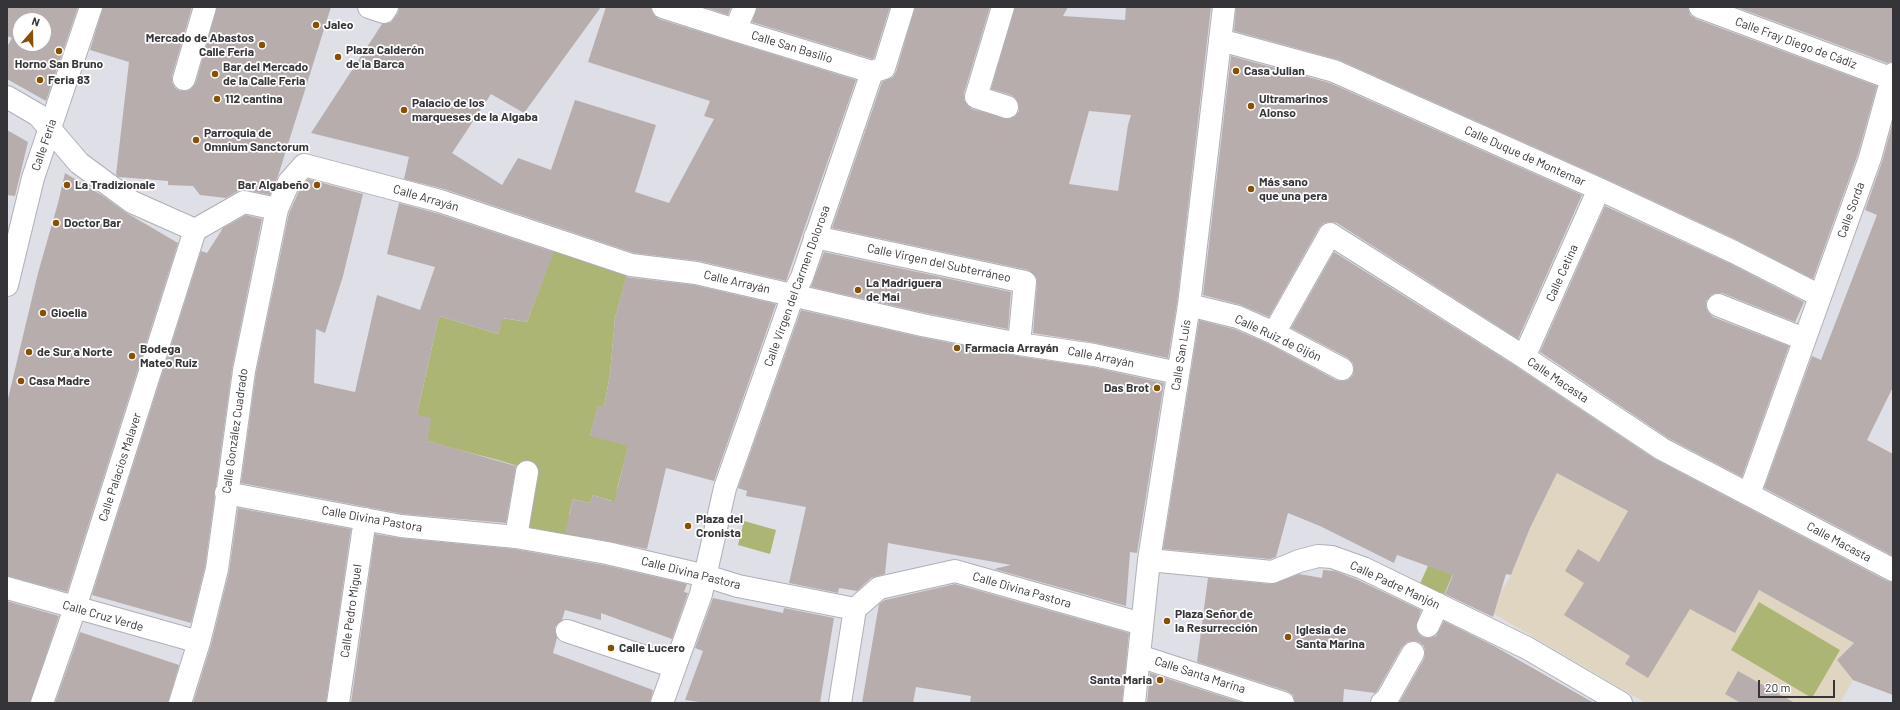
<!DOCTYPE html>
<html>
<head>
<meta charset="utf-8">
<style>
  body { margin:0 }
  #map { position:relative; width:1900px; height:710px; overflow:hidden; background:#dfdfe8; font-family:Barlow,sans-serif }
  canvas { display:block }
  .frame { position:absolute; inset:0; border:8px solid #353539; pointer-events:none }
  .north { position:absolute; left:12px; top:12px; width:40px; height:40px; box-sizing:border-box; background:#fff; border:1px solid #aeaeb0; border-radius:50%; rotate:20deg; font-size:11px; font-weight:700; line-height:16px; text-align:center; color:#353539 }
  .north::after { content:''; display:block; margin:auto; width:14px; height:18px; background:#875100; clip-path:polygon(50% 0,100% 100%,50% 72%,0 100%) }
  .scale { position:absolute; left:1758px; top:680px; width:77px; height:18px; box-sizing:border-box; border:2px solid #353539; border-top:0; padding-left:5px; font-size:12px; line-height:14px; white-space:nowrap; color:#353539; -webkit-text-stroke:3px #fff; paint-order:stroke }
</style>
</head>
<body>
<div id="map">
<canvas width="1900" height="710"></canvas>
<div class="frame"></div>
<div class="north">N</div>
<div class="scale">20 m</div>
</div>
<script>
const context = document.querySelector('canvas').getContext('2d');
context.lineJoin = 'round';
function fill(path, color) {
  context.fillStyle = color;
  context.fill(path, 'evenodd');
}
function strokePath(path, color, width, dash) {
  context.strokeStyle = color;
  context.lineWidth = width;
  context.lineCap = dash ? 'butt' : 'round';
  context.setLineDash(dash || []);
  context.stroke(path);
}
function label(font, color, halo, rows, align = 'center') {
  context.font = font + ' Barlow,sans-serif';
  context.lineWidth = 3.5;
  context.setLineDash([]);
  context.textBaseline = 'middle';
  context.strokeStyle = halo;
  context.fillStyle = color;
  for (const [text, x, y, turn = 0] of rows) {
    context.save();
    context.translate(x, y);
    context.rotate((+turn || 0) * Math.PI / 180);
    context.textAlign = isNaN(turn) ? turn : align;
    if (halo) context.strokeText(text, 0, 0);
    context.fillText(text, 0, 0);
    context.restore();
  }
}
const education = new Path2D(`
  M1557 473 1645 520 1725 571 1854 643 1837 660 1853 680 1840 703H1646L1494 614 1501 592 1511 575 1530 528Z`);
const green = new Path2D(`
  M555 247 628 271 615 318 610 374 604 407 598 406 590 436H631L617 489 623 491 609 518 612 501 593 495 590 503 573 499 569 515 592 520 587 542 521 533 523 468C492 457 459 451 428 441L417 414 439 316 498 334 501 323 496 317 527 322Z
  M744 521 776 530 770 554 738 545Z
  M1432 557 1455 569 1443 597 1419 586Z
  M1759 602 1840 650 1812 698 1731 650Z`);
const building = new Path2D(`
  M7 7H78L46 101 7 79V47L12 38 7 36ZM20 20H44V44H20Z
  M103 7H192L172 76V82L175 88 181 91H187L192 88 196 82 217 7H331L278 176 270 195 246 190 238 191 226 198 200 195 193 186 168 185V181L119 177 116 175 129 62 90 50Z
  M399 7H601L524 113 491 94 452 153 502 185 518 158 551 170 575 100 656 125 635 192 669 203 714 119 704 116 710 101 588 62 606 7H651L654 15 659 19 856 80 786 281 699 261 634 253 444 189 404 179 409 157 311 133 382 24 391 22 398 13Z
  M704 7H731L728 15Z
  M757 7H890L874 58 872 59 752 22Z
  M915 7H990L964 93V99L967 105 972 109 1009 119 1015 116 1019 111V105L1016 99 1011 95 991 89 1015 7H1068L1063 16 1125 20 1126 7H1211L1177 303 1168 358 1096 343 1033 333 1037 283 1036 277 1028 270 832 228 882 82 893 77 896 72ZM1089 111 1131 115 1128 125 1118 191 1069 184Z
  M1236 7H1688L1690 15 1696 19 1877 86 1858 154 1813 279 1739 241 1604 178 1339 60 1234 31Z
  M1736 7H1893V62L1887 63Z
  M1231 56 1330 83 1582 195 1518 339 1337 223 1331 222 1324 223 1319 228 1269 317 1241 305 1203 295Z
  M1893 121V387L1867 440 1893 454V556L1764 488 1812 356 1821 360 1877 215 1865 210 1882 162Z
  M7 130 28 142 15 196 7 195Z
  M65 173 103 196 125 212 178 243 67 592 7 576V403L38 273 58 203Z
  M308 179 363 194 343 276 325 333 316 329 314 383 355 392 377 295 420 310 435 267 387 254 399 203 436 213 554 252 527 322 503 318 498 334 439 316 417 414 431 418 428 441 516 466 506 523 403 514 241 483 256 373 289 213 300 189Z
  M1605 206 1729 263 1804 302 1795 322 1722 293H1716L1711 295 1706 301V307L1708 312 1713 317 1789 346 1742 477 1668 438 1540 352Z
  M246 215 262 219 232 369 205 567 191 623 92 595 201 251 207 253 223 228Z
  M824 252 1011 292 1008 329 925 313 811 287Z
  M1334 252 1517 367 1655 459 1887 581 1893 582V695L1853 680 1837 660 1854 643 1759 590 1735 633 1690 609 1648 678 1625 664 1630 656 1564 615 1584 583 1565 571 1578 549 1599 562 1628 511 1557 473 1530 528 1511 575 1506 574 1493 617 1445 594 1453 575 1397 555 1394 563 1320 526 1288 513 1276 557 1270 559 1163 549 1199 320 1234 329 1269 344 1336 380 1342 381 1348 380 1353 375 1354 369 1353 363 1348 358 1291 328Z
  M626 277 694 285 776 304 714 481 666 468 647 549 565 533 573 499 590 503 593 495 614 502 628 446 590 436 598 405 604 407 610 374 615 318Z
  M801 310 920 337 1017 356 1092 367 1164 383 1137 553 1130 552 1126 606 994 569 1011 565 888 543 885 574 871 578 857 591 839 588 838 593 789 583 806 507 746 496 747 491 738 488Z
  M238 508 351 529 326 703H193L211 645 229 572Z
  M375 534 400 538 514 549 604 565 687 584 684 592 688 593 672 639 601 613V620L565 610 562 620 555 627 557 638 553 653 653 690 650 703H351Z
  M1323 570 1335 571 1358 580 1421 610 1416 627 1418 633 1422 637 1429 638 1436 636 1444 621 1494 646 1594 703H1399L1424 659 1425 653 1424 646 1419 642 1413 641 1407 642 1402 647 1377 691 1375 693 1344 689 1343 703H1295L1293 695 1287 691 1197 662 1208 578 1271 584 1299 574 1322 578Z
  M955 584 1129 633 1122 703H970L971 696 916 687 913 703H862L879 604 885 600Z
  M713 598 783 613 784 608 834 618 820 703H706L685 700 703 651 695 648Z
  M7 601 59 616 30 703H7Z
  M80 632 179 665 168 703H55Z
  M1738 671 1795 703H1741L1725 694Z
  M1150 673 1243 703H1147Z`);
const minor = new Path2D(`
  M369 7 384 12 387 7
  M663 7 735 30
  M745 7 735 30 872 72
  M1003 7 976 97 1007 107
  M1700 7 1893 79
  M1220 40 1334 71 1599 189 1734 252 1820 296
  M872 72 884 68 903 7
  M184 79 205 7
  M7 97 38 115 79 163 132 202 195 230 244 202 277 209
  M815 237 1025 282 1019 344
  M7 285 33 178 91 7
  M1189 305 1238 317 1274 333 1342 369
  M1718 305 1804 339
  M1274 333 1330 234 1524 357 1662 449 1893 570
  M1524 357 1599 189
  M226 493 401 526 516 537 607 553 706 576 738 586 855 609
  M1749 494 1870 158 1893 74
  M516 537 527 472
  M1149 560 1272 572 1299 561 1318 556 1332 557 1363 568 1527 648 1621 703
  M7 588 199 642
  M855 609 879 588 955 571 1142 624
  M1428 626 1438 604
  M567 631 675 667
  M1139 656 1283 703
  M42 703 75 608 195 230
  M180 703 199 642 217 569 244 371 277 209 289 182 304 165 440 201 631 265 696 273 922 325 1019 344 1094 355 1178 373
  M338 703 365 519
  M662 703 701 594 725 488 793 295 802 277 872 72
  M840 703 855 609
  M1134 703 1149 560 1189 305 1224 7
  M1382 703 1387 699 1413 653`);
const markers = [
  [316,25,4,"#875100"],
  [262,45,4,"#875100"],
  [59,51,4,"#875100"],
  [338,57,4,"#875100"],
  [1236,71,4,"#875100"],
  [215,74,4,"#875100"],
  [40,80,4,"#875100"],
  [217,99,4,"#875100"],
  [1251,106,4,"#875100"],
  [404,110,4,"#875100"],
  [196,140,4,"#875100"],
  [67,185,4,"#875100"],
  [317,185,4,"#875100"],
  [1251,189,4,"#875100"],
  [56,223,4,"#875100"],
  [858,290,4,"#875100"],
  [43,313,4,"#875100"],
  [957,348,4,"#875100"],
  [29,352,4,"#875100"],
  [132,356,4,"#875100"],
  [21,381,4,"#875100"],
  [1157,388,4,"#875100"],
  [688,526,4,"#875100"],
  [1167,621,4,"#875100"],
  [1288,637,4,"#875100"],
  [611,648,4,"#875100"],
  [1160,680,4,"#875100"]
];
const poiNames = [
  ["Jaleo",324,25],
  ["Mercado de Abastos",254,38,"right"],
  ["Calle Feria",254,52,"right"],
  ["Plaza Calderón",346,50],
  ["de la Barca",346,64],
  ["Horno San Bruno",59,64,"center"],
  ["Bar del Mercado",223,67],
  ["de la Calle Feria",223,81],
  ["Casa Julian",1244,71],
  ["Feria 83",48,80],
  ["112 cantina",225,99],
  ["Ultramarinos",1259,99],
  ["Alonso",1259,113],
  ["Palacio de los",412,103],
  ["marqueses de la Algaba",412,117],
  ["Parroquia de",204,133],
  ["Omnium Sanctorum",204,147],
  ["Más sano",1259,182],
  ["que una pera",1259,196],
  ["La Tradizionale",75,185],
  ["Bar Algabeño",309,185,"right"],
  ["Doctor Bar",64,223],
  ["La Madriguera",866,283],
  ["de Mai",866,297],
  ["Gioelia",51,313],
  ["Farmacia Arrayán",965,348],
  ["Bodega",140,349],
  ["Mateo Ruiz",140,363],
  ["de Sur a Norte",37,352],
  ["Casa Madre",29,381],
  ["Das Brot",1149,388,"right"],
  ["Plaza del",696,519],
  ["Cronista",696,533],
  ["Plaza Señor de",1175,614],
  ["la Resurrección",1175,628],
  ["Iglesia de",1296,630],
  ["Santa Marina",1296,644],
  ["Calle Lucero",619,648],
  ["Santa Maria",1152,680,"right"]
];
const streetNames = [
  ["Calle Fray Diego de Cádiz",1796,43,20],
  ["Calle San Basilio",792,47,17],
  ["Calle Feria",44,145,-71],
  ["Calle Duque de Montemar",1525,156,24],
  ["Calle Arrayán",426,198,16],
  ["Calle Sorda",1851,210,-70],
  ["Calle Virgen del Subterráneo",939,263,12],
  ["Calle Cetina",1562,273,-66],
  ["Calle Arrayán",737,282,13],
  ["Calle Virgen del Carmen Dolorosa",797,286,-70],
  ["Calle Ruiz de Gijón",1278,338,25],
  ["Calle San Luis",1181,355,-81],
  ["Calle Arrayán",1101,357,11],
  ["Calle Macasta",1558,380,34],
  ["Calle González Cuadrado",235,431,-82],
  ["Calle Palacios Malaver",120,467,-72],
  ["Calle Divina Pastora",372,519,10],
  ["Calle Macasta",1839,542,28],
  ["Calle Divina Pastora",691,573,14],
  ["Calle Padre Manjón",1395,585,25],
  ["Calle Divina Pastora",1022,590,16],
  ["Calle Pedro Miguel",351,611,-82],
  ["Calle Cruz Verde",103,616,16],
  ["Calle Santa Marina",1200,675,18]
];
fill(education, '#e0d5c1');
fill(green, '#adb575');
fill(building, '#b7adac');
strokePath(minor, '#afafb7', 24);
strokePath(minor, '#fff', 22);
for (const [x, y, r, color] of markers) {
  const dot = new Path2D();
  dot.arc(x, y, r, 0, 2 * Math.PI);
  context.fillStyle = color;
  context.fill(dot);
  strokePath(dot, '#fff', 1.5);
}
label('bold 12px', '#353539', '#fff', poiNames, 'left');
label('12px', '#353539', '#fff', streetNames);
</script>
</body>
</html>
